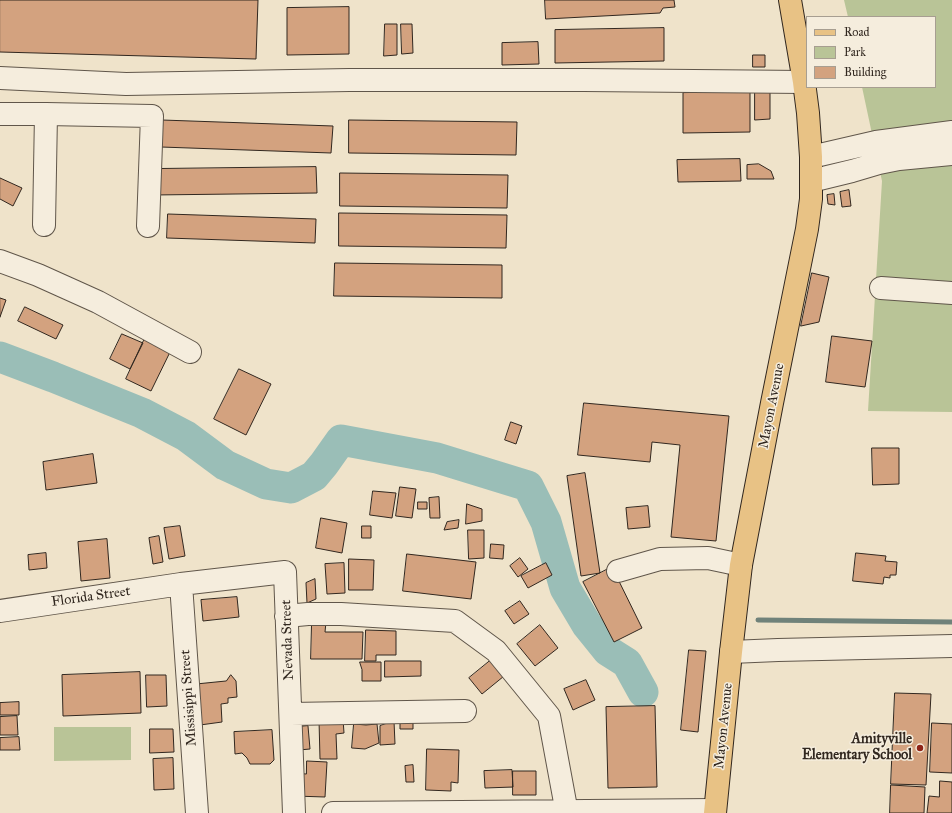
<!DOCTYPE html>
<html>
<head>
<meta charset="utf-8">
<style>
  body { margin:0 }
  #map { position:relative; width:952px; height:813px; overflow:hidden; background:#efe3ca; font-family:"IM FELL Great Primer",serif }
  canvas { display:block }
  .legend { position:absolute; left:806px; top:16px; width:130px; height:72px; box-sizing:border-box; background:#f5eddd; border:1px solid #a79e91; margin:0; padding:5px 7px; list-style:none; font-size:12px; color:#31271f }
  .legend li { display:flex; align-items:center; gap:8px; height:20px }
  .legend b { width:20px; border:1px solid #a79e91 }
</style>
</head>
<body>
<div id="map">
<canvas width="952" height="813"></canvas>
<ul class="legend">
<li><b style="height:5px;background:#e8c285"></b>Road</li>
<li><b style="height:11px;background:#b9c497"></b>Park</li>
<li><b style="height:11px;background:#d3a27f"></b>Building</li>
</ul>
</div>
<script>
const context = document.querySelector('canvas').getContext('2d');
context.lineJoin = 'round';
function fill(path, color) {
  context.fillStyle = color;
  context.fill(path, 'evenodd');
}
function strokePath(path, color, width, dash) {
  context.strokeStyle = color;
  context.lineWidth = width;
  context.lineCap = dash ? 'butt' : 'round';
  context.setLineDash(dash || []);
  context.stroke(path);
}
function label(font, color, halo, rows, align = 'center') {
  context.font = font + ' "IM FELL Great Primer",serif';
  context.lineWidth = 3;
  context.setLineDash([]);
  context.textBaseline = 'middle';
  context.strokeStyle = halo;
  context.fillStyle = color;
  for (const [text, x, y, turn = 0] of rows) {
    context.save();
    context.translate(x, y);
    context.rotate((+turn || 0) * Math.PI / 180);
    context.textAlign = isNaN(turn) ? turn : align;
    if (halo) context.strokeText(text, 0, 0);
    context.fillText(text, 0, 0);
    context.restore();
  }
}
const green = new Path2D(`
  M844 0H952V412L868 411 882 181 862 87H935V17H848Z
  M54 727H131V760L54 761Z`);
const stream = new Path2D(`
  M758 620 952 622`);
const river = new Path2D(`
  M0 357 53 377 142 413 186 436 225 465 266 484 291 488 314 476 324 464 341 440 437 458 528 486 546 522 565 588 587 625 608 651 627 663 643 692`);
const building = new Path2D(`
  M0 0H258L256 59 0 52Z
  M545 0H674L675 7 663 8 660 13 546 19Z
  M349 7V54L287 55V8Z
  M385 24H397V55L384 56Z
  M401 24H412L413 53 402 54Z
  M664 28V61L555 63V30Z
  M538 42 539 64 502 65V43Z
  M753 55H765V67H753Z
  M750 92V132L683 133V93Z
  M755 92H770V119L755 120Z
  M162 120 333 126 331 153 161 147Z
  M349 120 517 122 516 155 349 153Z
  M740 159 741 181 678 182 677 160Z
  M759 164 771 171 774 179H747V165Z
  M316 167 317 193 153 195V169Z
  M340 173 508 175 507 208 340 206Z
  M0 178 22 188 13 206 0 199Z
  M849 190 851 206 842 207 840 192Z
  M834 194 835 205 828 204 827 195Z
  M339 213 507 215 506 248 339 246Z
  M168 214 316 219 315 243 167 238Z
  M335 263 502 265V298L334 296Z
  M812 273 829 277 819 322 801 326Z
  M0 298 6 300 0 317Z
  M25 307 63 325 56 339 18 321Z
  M122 334 143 343 130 369 110 359Z
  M146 336 172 348 151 391 126 379Z
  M832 336 872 341 865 387 826 382Z
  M239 369 271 384 246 435 214 419Z
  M584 403 729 416 716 541 671 537 680 445 652 442 650 462 578 455Z
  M511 422 522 426 516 444 505 440Z
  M872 448H899V484L873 485Z
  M93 454 97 483 46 490 43 462Z
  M585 473 600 573 581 576 567 476Z
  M400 487 416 489 412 518 396 516Z
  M373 491 396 493 392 518 370 515Z
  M439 497 440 518H430L429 498Z
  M418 502H427V509H418Z
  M467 504 482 509V521L466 524Z
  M648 506 650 527 628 529 626 508Z
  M321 518 347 523 342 553 316 548Z
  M459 520 458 528 444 530 447 522Z
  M180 526 185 556 169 559 164 528Z
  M362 526H371V538H362Z
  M468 530H484V558L469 559Z
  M159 536 163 562 153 564 149 538Z
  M107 539 110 578 81 581 78 542Z
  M491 544 504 545 503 559 490 558Z
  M46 553 47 568 29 570 28 555Z
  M856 553 886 556 885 561 897 562 896 575H890V578L884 577 883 584 853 581Z
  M407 554 476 562 471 599 403 591Z
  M520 558 528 569 518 577 510 566Z
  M349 559 374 560 373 590H349Z
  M344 563 345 593 327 594 325 564Z
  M546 563 552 575 528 588 521 576Z
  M612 567 642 628 614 642 583 582Z
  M315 579 316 599 307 603 306 583Z
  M237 597 239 617 203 621 201 600Z
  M520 601 529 614 514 624 505 611Z
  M312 622H326L325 632H363L362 659H311Z
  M540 625 558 648 535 666 517 644Z
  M366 630 396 631V655H376V661H365Z
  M689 650 706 651 698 732 681 730Z
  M496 656 509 672 482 694 469 678Z
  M385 661H421V676L385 677Z
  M360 662H381V681H362V670Z
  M140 672 141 713 63 716 62 675Z
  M146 675H166L167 706 147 707Z
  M231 675 236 681 237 697 228 698V703L221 704 222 722 200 725 196 684 226 681Z
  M586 680 595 700 573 710 564 689Z
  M895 693 931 694 926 785 891 784Z
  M19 702V715H0V703Z
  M655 706 657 787 608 788 606 707Z
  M413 715V729H400V722Z
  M17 716 18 735H0V717Z
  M343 719 344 733 336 734 337 759H320L319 720Z
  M394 721 395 744 380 745V726Z
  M932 723 952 724V773L930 772Z
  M354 724 366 725 377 724 379 743 365 749 352 748Z
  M308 726 310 749 299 750 298 727Z
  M150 729H173L174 752 150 753Z
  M272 730 274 760 270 764H250L247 758 242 753 235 754 234 732Z
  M19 737 20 750H0V738Z
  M427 749 459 750 458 783 451 782V791L426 790Z
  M173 758 174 789 154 790 153 759Z
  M307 761 327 762 325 797 294 796 295 773 306 774Z
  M413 765 414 782H406L405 766Z
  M512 770 513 787 485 788 484 771Z
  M513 771H536V795H513Z
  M940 781 952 782V813H927L929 796 939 797Z
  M891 785 925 787 924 813H890Z`);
const minor = new Path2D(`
  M0 78 126 84 349 80H584L804 82
  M0 114H46
  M811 157 876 142 952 132
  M811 181 852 171 879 163 899 159 952 154
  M44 225 46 114 152 116 148 226
  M0 261 38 275 98 302 190 352
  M881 288 952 293
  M618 571 660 559 708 558 741 565
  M181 584 197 813
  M0 611 181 584 285 572 294 813
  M286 616 308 614H341L455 621 496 651 549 716 567 813
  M731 652 778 650 952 646
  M291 714 465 711
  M333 813 715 810`);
const major = new Path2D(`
  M715 813 731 652 741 565 772 403 807 229 811 199V157L808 113 804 82 790 0`);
const markers = [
  [920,748,4,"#8f2418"]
];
const streetNames = [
  ["Mayon Avenue",772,406,-79],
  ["Florida Street",91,597,-8],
  ["Nevada Street",288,640,-92],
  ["Missisippi Street",189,698,-94],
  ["Mayon Avenue",724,726,-84]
];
const poiNames = [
  ["Amityville",912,740],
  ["Elementary School",912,756]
];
fill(green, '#b9c497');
strokePath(stream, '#70827a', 5);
strokePath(river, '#9abeb7', 31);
fill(building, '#d3a27f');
strokePath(building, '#31271f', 1);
strokePath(minor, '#60564a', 24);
strokePath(major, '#31271f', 24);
strokePath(minor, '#f5eddd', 22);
strokePath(major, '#e8c285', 22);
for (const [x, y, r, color] of markers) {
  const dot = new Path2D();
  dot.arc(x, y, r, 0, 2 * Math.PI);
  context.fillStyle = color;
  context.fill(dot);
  strokePath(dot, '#f5eddd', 1.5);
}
label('14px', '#31271f', '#f5eddd', streetNames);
label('bold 14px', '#31271f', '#f5eddd', poiNames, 'right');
</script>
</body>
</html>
